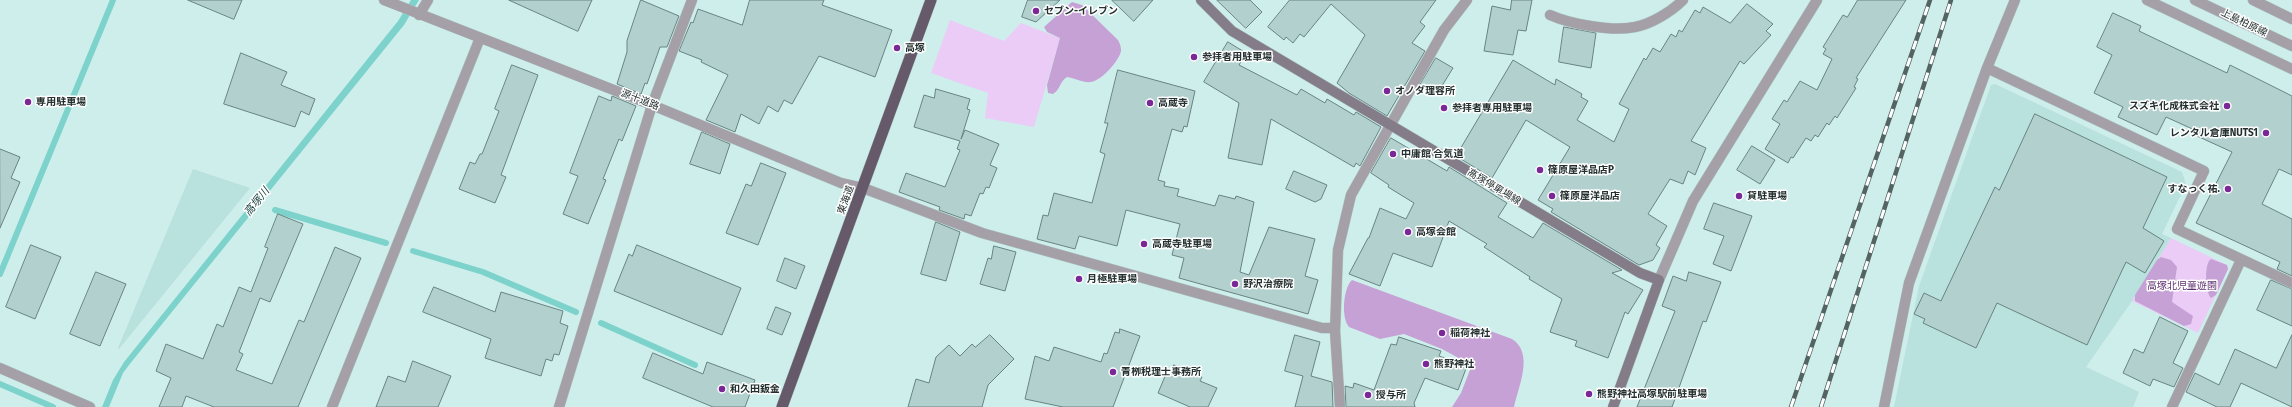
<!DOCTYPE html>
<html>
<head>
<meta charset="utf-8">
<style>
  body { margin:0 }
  canvas { display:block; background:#ceeeeb }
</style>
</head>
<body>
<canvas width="2292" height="407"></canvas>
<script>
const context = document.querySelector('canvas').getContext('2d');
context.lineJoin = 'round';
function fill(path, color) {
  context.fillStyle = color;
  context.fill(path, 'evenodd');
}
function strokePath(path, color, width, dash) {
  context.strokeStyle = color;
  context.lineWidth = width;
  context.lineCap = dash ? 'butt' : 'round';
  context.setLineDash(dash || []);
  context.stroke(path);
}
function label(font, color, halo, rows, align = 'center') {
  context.font = font + ' "Fira Sans","Noto Sans JP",sans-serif';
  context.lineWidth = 3;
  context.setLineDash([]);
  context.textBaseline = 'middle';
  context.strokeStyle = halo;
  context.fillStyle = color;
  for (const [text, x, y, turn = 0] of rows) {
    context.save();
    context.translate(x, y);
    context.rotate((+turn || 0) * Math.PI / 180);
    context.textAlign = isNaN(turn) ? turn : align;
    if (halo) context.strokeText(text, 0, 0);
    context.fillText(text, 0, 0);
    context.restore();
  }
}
const built = new Path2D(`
  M1995 84 2182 172 2186 184 2162 234 2171 238 2132 301 2086 367 2139 392 2133 407H1894L1919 286 1991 85Z
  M193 169 250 188 119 349 118 348Z`);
const green = new Path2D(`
  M950 20 1004 41 1021 23 1060 38 1034 127 985 118 988 93 931 73Z
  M2171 238 2227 265 2228 269 2198 333 2132 301Z`);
const forest = new Path2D(`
  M1072 2 1082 5 1118 40C1120 44 1121 46 1121 51 1119 61 1101 81 1091 82 1083 83 1075 78 1067 77 1060 81 1060 90 1053 94L1048 93 1047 85 1060 38 1047 32 1044 27Z
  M2161 257 2171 260 2177 267 2172 302 2193 316 2191 324 2184 326 2135 301V295L2157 260Z
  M2211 259 2227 265 2228 269 2216 295 2211 298C2205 292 2204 263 2211 259Z
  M1352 280 1512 339C1534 353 1519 385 1514 407H1452L1461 393 1470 370V367L1466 362 1442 349 1404 334 1380 339 1349 327C1341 318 1343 288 1352 280Z`);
const water = new Path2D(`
  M411 0H419L404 25 129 365 123 373 109 407H102L113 380 124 362 398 21Z`);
const stream = new Path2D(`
  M275 210 386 243
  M413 251 483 272 576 312
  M0 274 113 0
  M601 323 695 365
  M0 384 53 407`);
const building = new Path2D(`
  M188 0H242L234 19Z
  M509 0H592L578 31Z
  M641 0 679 16 667 47H660L647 84 645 83 641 94 617 84 627 52V41Z
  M750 0H824L822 5 892 30 875 77 819 56 792 104 784 100 778 112 768 106 759 124 741 114 735 132 706 120 728 75 701 62 702 60 679 51 691 22 693 23 698 9 742 25Z
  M1028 0H1060L1036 22 1022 17Z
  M1112 0H1153L1134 21Z
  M1217 0H1250L1262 12 1246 28Z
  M1290 0H1436L1420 22 1425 26 1412 43 1425 51 1387 116 1349 93 1337 83 1365 35 1331 4 1304 37 1300 34 1293 43 1286 37 1284 40 1268 27Z
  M1512 0H1532L1526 31 1518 30 1513 55 1484 51 1492 6 1510 10Z
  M1858 0H1906L1856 78 1858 79 1854 87 1856 88 1837 118 1835 116 1829 125 1827 123 1818 137 1815 135 1811 141 1806 138 1793 158 1791 157 1788 163 1765 149 1780 124 1772 119 1784 100 1787 102 1800 81 1817 90 1832 59 1823 54 1826 49 1823 47 1843 15 1847 17Z
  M1747 4 1773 24 1766 31 1771 35 1744 64 1740 61 1691 141 1706 148 1695 175 1688 171 1683 184 1670 179 1648 214 1667 226 1656 245 1660 248 1653 260 1639 265 1551 212 1553 209 1538 200 1570 147 1526 120 1492 178 1456 156 1513 60 1555 85 1556 79 1582 94 1581 97 1588 101 1577 120 1614 142 1629 109 1619 104 1644 58 1646 60 1653 48 1660 52 1671 34 1676 37 1679 30 1682 32 1695 10 1700 13 1703 7 1730 23Z
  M2113 13 2141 26 2139 31 2227 73 2230 65 2292 96V175L2279 169 2262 204 2292 219V276L2277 269 2280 262 2196 223 2232 152 2197 136 2199 132 2166 117 2157 135 2118 117 2123 107 2094 93 2112 55 2097 47Z
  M1564 27 1596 33 1591 68 1559 62Z
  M1228 42 1246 53 1239 65 1297 95 1301 89 1325 103 1327 99 1354 115 1356 112 1381 127 1360 166 1356 163 1354 167 1271 119 1262 165 1228 158 1239 103 1204 82Z
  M241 53 287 72 281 85 315 99 309 115 301 111 295 127 224 104Z
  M1436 58 1453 68 1440 89 1434 86 1430 91 1420 85Z
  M512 65 538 75 501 175 506 177 495 203 459 189 470 162 475 164 480 154H482L499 111 495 109Z
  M1118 70 1195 91 1187 127 1184 126 1182 132 1172 129 1158 180 1165 182 1164 186 1179 189 1177 196 1215 206 1219 195 1235 199 1236 196 1254 202 1240 272 1249 275 1269 227 1315 239 1305 276 1318 280 1308 314 1179 278 1184 258 1172 255 1180 224 1126 210 1117 246 1079 236 1075 249 1037 239 1043 215 1048 216 1054 193 1092 203 1105 154 1100 152 1108 123H1105Z
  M936 89 970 99 967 109 970 110 961 139 965 130 999 144 990 165 997 168 989 188 986 187 983 194 980 193 971 216 965 214 964 219 939 210 940 207 899 192 906 173 945 187 960 150 957 149 960 141 914 127 924 95 934 98Z
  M599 96 611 101 612 96 636 106 622 141 619 139 603 179 606 180 588 224 563 214 578 176 570 173Z
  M2035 114 2167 177 2143 228 2164 241 2145 273 2126 262 2087 345 1997 303 1976 348 1923 323 1925 319 1914 314 1924 293 1941 301 1995 187 1999 190Z
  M702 132 730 144 720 174 690 164Z
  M1391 138 1447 171 1449 167 1507 203 1498 217 1533 238 1543 223 1622 270 1612 273 1643 290 1628 314 1625 312 1608 358 1575 346 1577 341 1550 332 1562 299 1529 279 1530 277 1484 247 1487 244 1449 221 1432 267 1393 253 1380 286 1349 274 1368 238H1369L1380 208 1406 219 1414 203 1388 187 1389 185 1371 173Z
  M1752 146 1775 160 1760 184 1737 170Z
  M0 149 20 157 11 178 20 182 0 228Z
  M761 163 786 173 758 245 726 233 746 184 751 186Z
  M1294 171 1327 185 1321 199 1315 202 1286 189Z
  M1714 203 1752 216 1731 271 1713 264 1724 236 1704 229Z
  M278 214 303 224 270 302 260 298 239 352 243 354 236 370 272 384 299 320 304 322 335 247 361 258 298 407H214L186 396 182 407H159L171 378 156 371 166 344 203 359 217 324 223 327 239 287 251 292 268 248 265 247Z
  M936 222 960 232 946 281 921 274Z
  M31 245 61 257 35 319 6 307Z
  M637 245 741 288 722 335 614 291 629 254 632 256Z
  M994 246 1016 252 1005 291 980 284 988 258 991 259Z
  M785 258 805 266 796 289 777 281Z
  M96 272 126 284 100 346 70 334Z
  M1689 272 1721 282 1706 322 1703 321 1672 407H1637L1675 311 1662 306 1673 276 1686 281Z
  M2271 280 2292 289V326L2257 310Z
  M434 287 495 312 501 292 563 311 560 323 568 326 559 355 554 354 552 361 546 359 541 376 485 358 491 339 423 312Z
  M776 307 791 313 782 335 767 329Z
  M2160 317 2188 331 2173 363 2183 368 2174 387 2153 379 2150 386 2123 373 2134 349 2143 353Z
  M1120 329 1140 336 1113 407H1063L1025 399 1035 356 1049 361 1054 347 1101 362 1104 353 1107 354 1115 332 1119 333Z
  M990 335 1014 359 988 385 982 407H908L916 379 929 383 936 357 949 345 960 356 972 344 975 347Z
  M1295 335 1320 342 1311 376 1332 382 1333 407H1295L1303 376 1285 371Z
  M2292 335V407L2241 383 2230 407H2217L2186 392 2195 373 2219 385 2235 349 2276 368Z
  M1399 337 1441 351 1439 356 1467 366 1458 390 1425 378 1414 403 1415 407H1346L1345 386 1353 388 1354 383 1374 390 1391 344 1396 345Z
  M653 353 703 374 707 362 755 380 745 407H713L643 378Z
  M413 361 451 376 438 407H376L388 376 405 382Z
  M1174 365 1202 377 1200 381 1217 388 1208 407H1190L1158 393 1166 374 1170 376Z`);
const minor = new Path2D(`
  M384 0 652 105 841 183 863 188 982 233 1322 328H1335
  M2147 0 2292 69
  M419 15 428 0
  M1550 15C1570 24 1613 32 1635 27 1651 24 1671 12 1683 0
  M1987 68 2204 171 2177 229 2292 283
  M1659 280 1693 201 1817 0
  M332 407 480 38
  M1340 407 1335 331 1338 250 1351 195 1444 30 1467 0
  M1884 407 1909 283 1987 68 2015 0
  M2172 407 2241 260`);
const tertiary = new Path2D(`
  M2195 0 2292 46
  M2253 0 2292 19
  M0 368 90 407
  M559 407 652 105 692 0`);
const secondary = new Path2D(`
  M1201 0 1232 31 1640 273 1659 280 1613 407`);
const trunk = new Path2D(`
  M782 407 931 0`);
const rail = new Path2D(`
  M1791 407 1930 0
  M1821 407 1951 0`);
const markers = [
  [1036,11,4,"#7b2897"],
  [897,48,4,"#7b2897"],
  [1194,57,4,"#7b2897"],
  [1387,91,4,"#7b2897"],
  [28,102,4,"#7b2897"],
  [1150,103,4,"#7b2897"],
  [2227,106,4,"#7b2897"],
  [1444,108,4,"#7b2897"],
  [2266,133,4,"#7b2897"],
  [1393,154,4,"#7b2897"],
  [1540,170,4,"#7b2897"],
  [2228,189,4,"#7b2897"],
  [1552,196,4,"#7b2897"],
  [1739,196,4,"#7b2897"],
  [1408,232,4,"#7b2897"],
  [1144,244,4,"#7b2897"],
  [1079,279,4,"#7b2897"],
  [1235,284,4,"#7b2897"],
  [1442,333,4,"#7b2897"],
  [1426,364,4,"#7b2897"],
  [1113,372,4,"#7b2897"],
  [722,389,4,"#7b2897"],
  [1589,394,4,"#7b2897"],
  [1368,395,4,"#7b2897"]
];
const poiNames = [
  ["セブン-イレブン",1044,11],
  ["高塚",905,48],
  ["参拝者用駐車場",1202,57],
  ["オノダ理容所",1395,91],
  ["専用駐車場",36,102],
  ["高蔵寺",1158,103],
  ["スズキ化成株式会社",2219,106,"right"],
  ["参拝者専用駐車場",1452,108],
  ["レンタル倉庫NUTS1",2258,133,"right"],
  ["中庸館 合気道",1401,154],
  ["篠原屋洋品店P",1548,170],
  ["すなっく祐.",2220,189,"right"],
  ["篠原屋洋品店",1560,196],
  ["貸駐車場",1747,196],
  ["高塚会館",1416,232],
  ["高蔵寺駐車場",1152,244],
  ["月極駐車場",1087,279],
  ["野沢治療院",1243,284],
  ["稲荷神社",1450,333],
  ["熊野神社",1434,364],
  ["青栁税理士事務所",1121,372],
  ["和久田鈑金",730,389],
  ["熊野神社高塚駅前駐車場",1597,394],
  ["授与所",1376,395]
];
const streetNames = [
  ["上島柏原線",2244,23,26],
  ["源十道路",640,100,21],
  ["高塚停車場線",1494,187,31],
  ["東海道",846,200,-70]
];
const parkNames = [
  ["高塚北児童遊園",2182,286]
];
const waterNames = [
  ["高塚川",257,202,-51]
];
fill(built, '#b9e1dd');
fill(green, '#eaccf6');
fill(forest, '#c6a1d5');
fill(water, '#7dd3cc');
strokePath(stream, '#7dd3cc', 6);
fill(building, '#b2d1ce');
strokePath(building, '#688482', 1);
strokePath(minor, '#acc8c5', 11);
strokePath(tertiary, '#acc8c5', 11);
strokePath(secondary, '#acc8c5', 11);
strokePath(trunk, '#acc8c5', 12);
strokePath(minor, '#a59fa8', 10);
strokePath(tertiary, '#a59fa8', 10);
strokePath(secondary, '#857c89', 10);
strokePath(trunk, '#665a6a', 11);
strokePath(rail, '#536463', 4.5);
strokePath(rail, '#fff', 3, [9]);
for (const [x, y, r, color] of markers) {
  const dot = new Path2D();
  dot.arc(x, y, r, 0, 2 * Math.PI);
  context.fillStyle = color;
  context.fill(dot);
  strokePath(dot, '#fff', 1.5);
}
label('bold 10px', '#24302f', '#fff', poiNames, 'left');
label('10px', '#24302f', '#fff', streetNames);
label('10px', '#5f3070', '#fff', parkNames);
label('italic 11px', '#153e3b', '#fff', waterNames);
</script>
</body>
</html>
